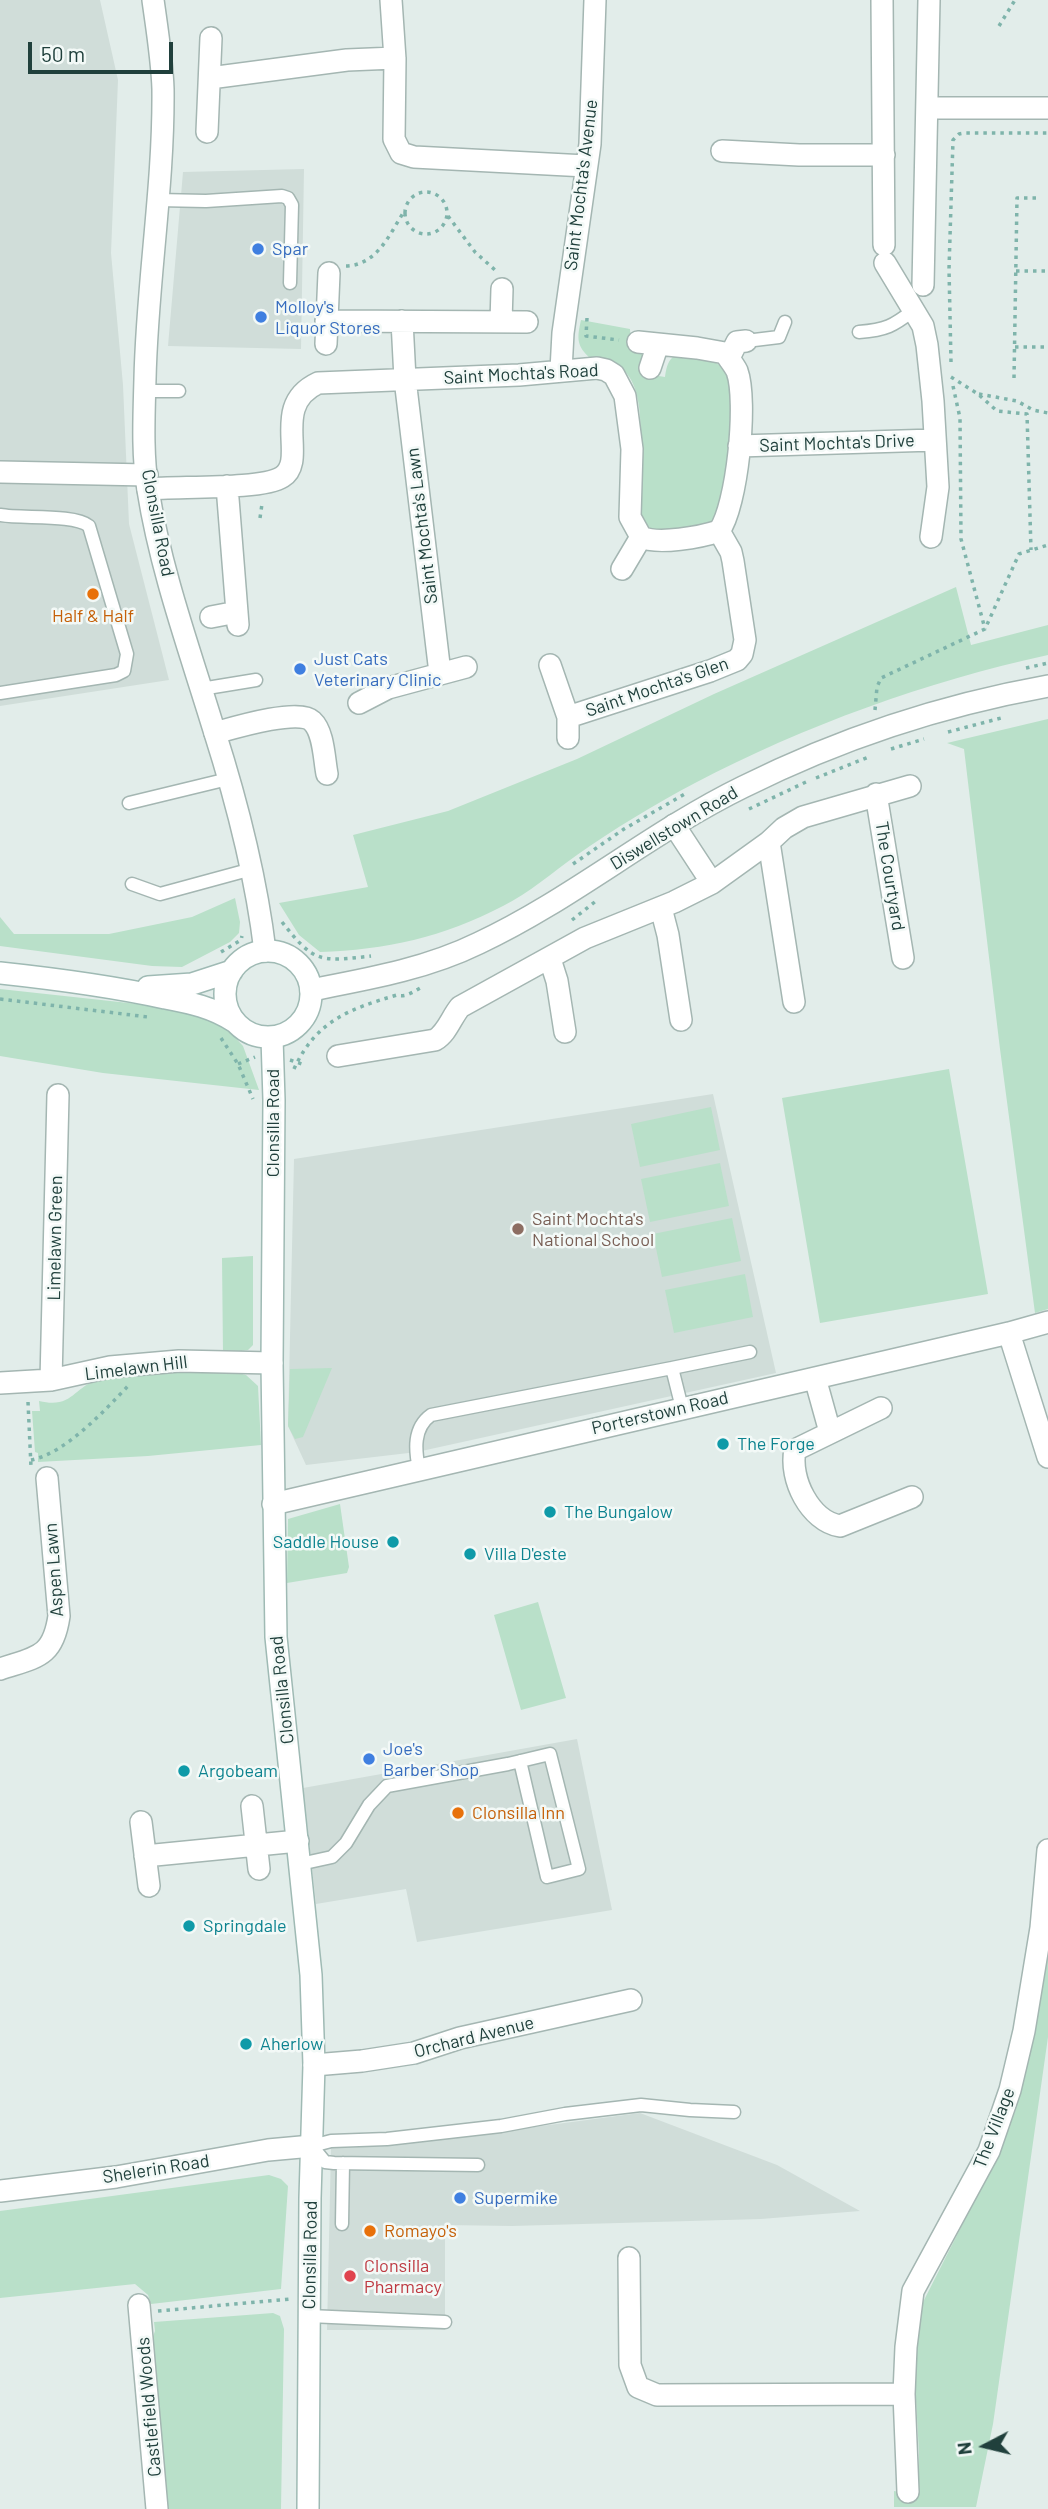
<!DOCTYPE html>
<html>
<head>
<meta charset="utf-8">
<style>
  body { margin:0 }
  #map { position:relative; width:1048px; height:2509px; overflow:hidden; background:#e2edea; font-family:Barlow,sans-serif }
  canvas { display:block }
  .north { position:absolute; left:950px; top:2411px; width:70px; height:70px; -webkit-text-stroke:5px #f3f9f7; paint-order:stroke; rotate:263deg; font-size:19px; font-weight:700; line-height:28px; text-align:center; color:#20403c }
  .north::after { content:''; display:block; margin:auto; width:24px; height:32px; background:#20403c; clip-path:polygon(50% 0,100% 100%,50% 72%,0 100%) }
  .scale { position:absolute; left:28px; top:42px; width:145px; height:32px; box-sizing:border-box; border:4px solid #20403c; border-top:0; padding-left:9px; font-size:21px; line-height:24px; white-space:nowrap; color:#20403c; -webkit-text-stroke:5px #f3f9f7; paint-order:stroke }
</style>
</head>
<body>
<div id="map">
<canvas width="1048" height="2509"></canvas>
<div class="north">N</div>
<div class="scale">50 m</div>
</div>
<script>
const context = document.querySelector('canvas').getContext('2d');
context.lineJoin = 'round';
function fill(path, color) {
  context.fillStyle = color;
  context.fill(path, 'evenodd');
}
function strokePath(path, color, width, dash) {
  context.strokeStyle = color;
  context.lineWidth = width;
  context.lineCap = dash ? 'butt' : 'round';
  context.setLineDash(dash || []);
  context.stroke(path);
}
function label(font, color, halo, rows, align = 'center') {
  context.font = font + ' Barlow,sans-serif';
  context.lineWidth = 5;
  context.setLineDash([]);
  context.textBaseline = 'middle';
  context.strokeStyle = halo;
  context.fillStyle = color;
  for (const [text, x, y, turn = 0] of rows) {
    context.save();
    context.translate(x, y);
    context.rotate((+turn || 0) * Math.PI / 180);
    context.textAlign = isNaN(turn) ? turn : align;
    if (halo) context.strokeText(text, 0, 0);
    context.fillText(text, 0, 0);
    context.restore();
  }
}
const built = new Path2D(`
  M0 0H100L118 80 111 253 123 385 129 524 169 680 0 706Z
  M304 169 301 349 168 346 183 172Z
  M713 1094 776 1373 417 1452 306 1465 288 1426 294 1159Z
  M577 1739 612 1910 417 1942 406 1889 316 1904 303 1788Z
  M640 2113 777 2165 860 2211 761 2219 512 2226 445 2225V2330H327L331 2148 390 2146Z`);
const green = new Path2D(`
  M581 320 630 329 631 345 640 348 646 359V374L665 377C666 370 667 362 673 357 687 347 724 361 729 377 734 394 727 503 718 516 716 519 714 522 711 524 697 531 667 530 652 530 646 525 642 520 640 512 631 470 666 358 591 359 576 346 577 338 581 320Z
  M956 587 971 645 1048 625V655C925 682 806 725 695 783 655 804 614 829 577 855 553 872 529 893 503 906 444 937 385 950 320 952L299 935 279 903 368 887 353 835 448 811 577 759 714 694Z
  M1048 719V1309L1035 1313 1000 1049 964 749 947 743Z
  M235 898 240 922 239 933 230 942 182 967 152 966 0 946V917L14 934H109L192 917Z
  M0 989 193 1010 220 1021 243 1046 259 1090 103 1073 0 1056Z
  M949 1069 988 1294 820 1323 782 1098Z
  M711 1107 720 1150 640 1167 631 1124Z
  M720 1163 729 1206 650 1222 641 1179Z
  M732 1218 741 1261 662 1277 653 1234Z
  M253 1256V1345L248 1350 223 1354 222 1258Z
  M745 1274 753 1317 674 1333 665 1290Z
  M332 1368 303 1437 295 1439 288 1426 290 1369Z
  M235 1372 246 1375 258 1386 261 1445 148 1456 38 1462V1453L35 1452 32 1411H40L39 1401C73 1409 73 1387 98 1380 138 1369 193 1373 235 1372Z
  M340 1504 349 1567 347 1573 287 1583 288 1519Z
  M538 1602 566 1698 521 1710 494 1615Z
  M1048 1873V2037L993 2424 976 2507H894V2491L900 2492V2500H917L919 2453 913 2346 920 2308 991 2168 1015 2112 1030 2053Z
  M269 2175 281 2179 288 2186 281 2289 151 2304 148 2295 135 2284 0 2298V2211Z
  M273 2313 280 2316 284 2329 281 2509H165L151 2342 155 2331 154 2322Z`);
const path = new Path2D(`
  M999 26 1015 0
  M405 213a21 21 0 1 1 42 0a21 21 0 1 1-42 0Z
  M448 216 475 252 495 270
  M346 266C378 265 390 233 405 210
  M1016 271H1048
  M587 318 586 336 619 340
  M1015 347H1048
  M951 362 949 269 953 140 959 134 965 133H1048
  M951 377 978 394 997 411 1027 414 1031 550
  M1014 378 1017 198H1040
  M953 386 960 418 961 539 985 629
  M979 394 1017 401 1033 410 1048 413
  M260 518 262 504
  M1026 668 1048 663
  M875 710 877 687 881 678 985 629 1019 554 1048 545
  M948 732 1005 717
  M891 749 924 739
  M816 778 871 756
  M749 809 806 782
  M573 864 624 829 688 792
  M572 920 596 901
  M282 922C314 963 320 962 371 956
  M221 952 241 940 242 936
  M0 999 148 1017
  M221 1038 238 1064 253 1099
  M290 1060 302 1064
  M238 1064 255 1057
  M294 1069C316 1021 349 1009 397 995 406 998 414 991 422 987
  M28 1402 31 1467
  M31 1460C66 1453 104 1411 128 1386
  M158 2311 290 2299`);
const service = new Path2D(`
  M158 200 206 201 282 196 288 198 292 205 290 283
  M859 332C886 330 893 326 914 310
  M746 341 779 337 785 322
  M145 391H179
  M0 515C22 519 74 514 89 526L127 654 124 671 116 675 0 693
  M201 689 256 680
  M129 803 228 779
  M132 884 160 894 252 869
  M672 1368 750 1352
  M419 1469C415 1450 413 1428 431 1415L672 1368 682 1408
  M300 1864 332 1857 346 1843 369 1805 387 1786 508 1764 550 1754 579 1869 547 1877 520 1761
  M478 2165 334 2163 325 2162 312 2146 331 2141 387 2139 501 2126 565 2114 641 2105 690 2110 734 2112
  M342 2224 343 2163
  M309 2316 445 2322`);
const minor = new Path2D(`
  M391 0 395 59 394 139 401 153 414 157 586 166
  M882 0 884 245
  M210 78 347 60 395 58
  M928 108H1048
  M207 132 211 38
  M722 151 799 155H884
  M885 263 923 326 927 345 933 401 938 487 931 537
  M923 285 929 0
  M326 321 527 322
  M402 321 405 379 440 673
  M501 322 502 289
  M326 344 329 273
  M729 358 737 342 746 341
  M650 368 658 344
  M561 370 563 333 590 144 595 0
  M739 446 934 440
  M0 472 147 475
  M227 486 238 625
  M148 489C177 486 262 490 282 477 309 460 269 406 318 383L519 375 597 368 606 370 614 375 625 396 632 449 630 517 641 537C658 545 701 537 719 531 737 507 748 401 737 371 734 365 729 359 725 353L697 348 638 342
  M622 569 641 537
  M211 617 237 612
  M550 665 568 717V738
  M359 703 388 688 466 667
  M568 717 710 671 737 660 742 654 745 640 733 561 731 552 719 531
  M215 733C233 728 299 708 312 721 324 732 324 759 327 774
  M876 794 903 958
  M674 825 712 883
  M769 842 794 1002
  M661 908 668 935 681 1020
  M550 959 557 981 565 1032
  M338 1056 435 1040C447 1033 451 1018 460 1007L585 938 674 902 712 883 769 842 784 828 803 817 910 786
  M1009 1333 1048 1457
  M815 1378 830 1432
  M51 1380 58 1095
  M0 1383 51 1380 110 1367 179 1361 272 1363
  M881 1408 795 1450C789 1479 810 1521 840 1526L912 1497
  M273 1504 1009 1333 1048 1322
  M0 1669C36 1657 53 1658 59 1616L47 1478
  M252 1806 259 1869
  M141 1822 149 1886
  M145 1856 298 1841
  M314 2065 362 2061 414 2053 460 2038 631 2000
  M629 2258 630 2365 638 2387 657 2395 904 2394
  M139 2305 157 2509
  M908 2492 904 2394 906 2347 913 2291 989 2151 1010 2090 1024 2031 1041 1928 1048 1850`);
const tertiary = new Path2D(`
  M153 0C157 29 162 59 163 89 164 186 147 283 145 379 144 416 142 455 148 490 161 572 190 651 214 730 237 802 256 876 265 951
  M311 990C368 979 426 969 479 943 571 900 651 832 743 787 839 739 942 705 1048 686
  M0 2191 116 2177 268 2150 312 2146`);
const secondary = new Path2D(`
  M225 994a43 43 0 1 1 86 0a43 43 0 1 1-86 0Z
  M0 973C56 979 110 986 165 998 191 1003 212 1007 235 1022
  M148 987 192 984 232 971
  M272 1038 274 1100 272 1363 276 1637 311 1975 314 2065 310 2198 308 2509`);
const markers = [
  [258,249,7,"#3f7fe0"],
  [261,317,7,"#3f7fe0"],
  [93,594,7,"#e8710a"],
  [300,669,7,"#3f7fe0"],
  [518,1229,7,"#8d6e63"],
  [723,1444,7,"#0f9aa8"],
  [550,1512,7,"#0f9aa8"],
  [393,1542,7,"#0f9aa8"],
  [470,1554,7,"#0f9aa8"],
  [369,1759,7,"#3f7fe0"],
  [184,1771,7,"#0f9aa8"],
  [458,1813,7,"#e8710a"],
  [189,1926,7,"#0f9aa8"],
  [246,2044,7,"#0f9aa8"],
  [460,2198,7,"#3f7fe0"],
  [370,2231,7,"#e8710a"],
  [350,2276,7,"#e0444e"]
];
const streetNames = [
  ["Saint Mochta's Avenue",581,185,-83],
  ["Saint Mochta's Road",521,374,-3],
  ["Saint Mochta's Drive",837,443,-2],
  ["Clonsilla Road",158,523,79],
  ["Saint Mochta's Lawn",422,526,-97],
  ["Saint Mochta's Glen",657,687,-19],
  ["Diswellstown Road",674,828,-31],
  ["The Courtyard",890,876,81],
  ["Clonsilla Road",273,1123,-90],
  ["Limelawn Green",55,1238,-89],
  ["Limelawn Hill",136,1368,-7],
  ["Porterstown Road",660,1413,-13],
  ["Aspen Lawn",54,1570,-94],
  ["Clonsilla Road",282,1690,-96],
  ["Orchard Avenue",474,2037,-14],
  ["The Village",994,2128,-69],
  ["Shelerin Road",156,2169,-9],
  ["Clonsilla Road",310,2255,-89],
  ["Castlefield Woods",149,2407,-95]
];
const shopNames = [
  ["Spar",272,249],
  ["Molloy's",275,307],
  ["Liquor Stores",275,328],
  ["Just Cats",314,659],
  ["Veterinary Clinic",314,680],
  ["Joe's",383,1749],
  ["Barber Shop",383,1770],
  ["Supermike",474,2198]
];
const foodNames = [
  ["Half & Half",93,616,"center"],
  ["Clonsilla Inn",472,1813],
  ["Romayo's",384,2231]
];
const educationNames = [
  ["Saint Mochta's",532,1219],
  ["National School",532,1240]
];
const cultureNames = [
  ["The Forge",737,1444],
  ["The Bungalow",564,1512],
  ["Saddle House",379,1542,"right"],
  ["Villa D'este",484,1554],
  ["Argobeam",198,1771],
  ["Springdale",203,1926],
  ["Aherlow",260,2044]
];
const healthNames = [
  ["Clonsilla",364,2266],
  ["Pharmacy",364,2287]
];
fill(built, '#d0ddd9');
fill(green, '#b9e0c9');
strokePath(service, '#a4b6b2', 15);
strokePath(minor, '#a4b6b2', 24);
strokePath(tertiary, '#a4b6b2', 24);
strokePath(secondary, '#9fbab4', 24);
strokePath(path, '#7fb4ab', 3.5, [3.5, 5]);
strokePath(service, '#fff', 12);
strokePath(minor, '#fff', 21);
strokePath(tertiary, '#fff', 21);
strokePath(secondary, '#fff', 21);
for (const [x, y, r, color] of markers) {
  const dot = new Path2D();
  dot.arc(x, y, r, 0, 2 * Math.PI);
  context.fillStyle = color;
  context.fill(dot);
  strokePath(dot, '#f3f9f7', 2.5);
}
label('18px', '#20403c', '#f3f9f7', streetNames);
label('18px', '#366cbe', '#f3f9f7', shopNames, 'left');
label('18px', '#c56008', '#f3f9f7', foodNames, 'left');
label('18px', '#785e54', '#f3f9f7', educationNames, 'left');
label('18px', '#0d838f', '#f3f9f7', cultureNames, 'left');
label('18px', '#be3a42', '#f3f9f7', healthNames, 'left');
</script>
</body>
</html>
